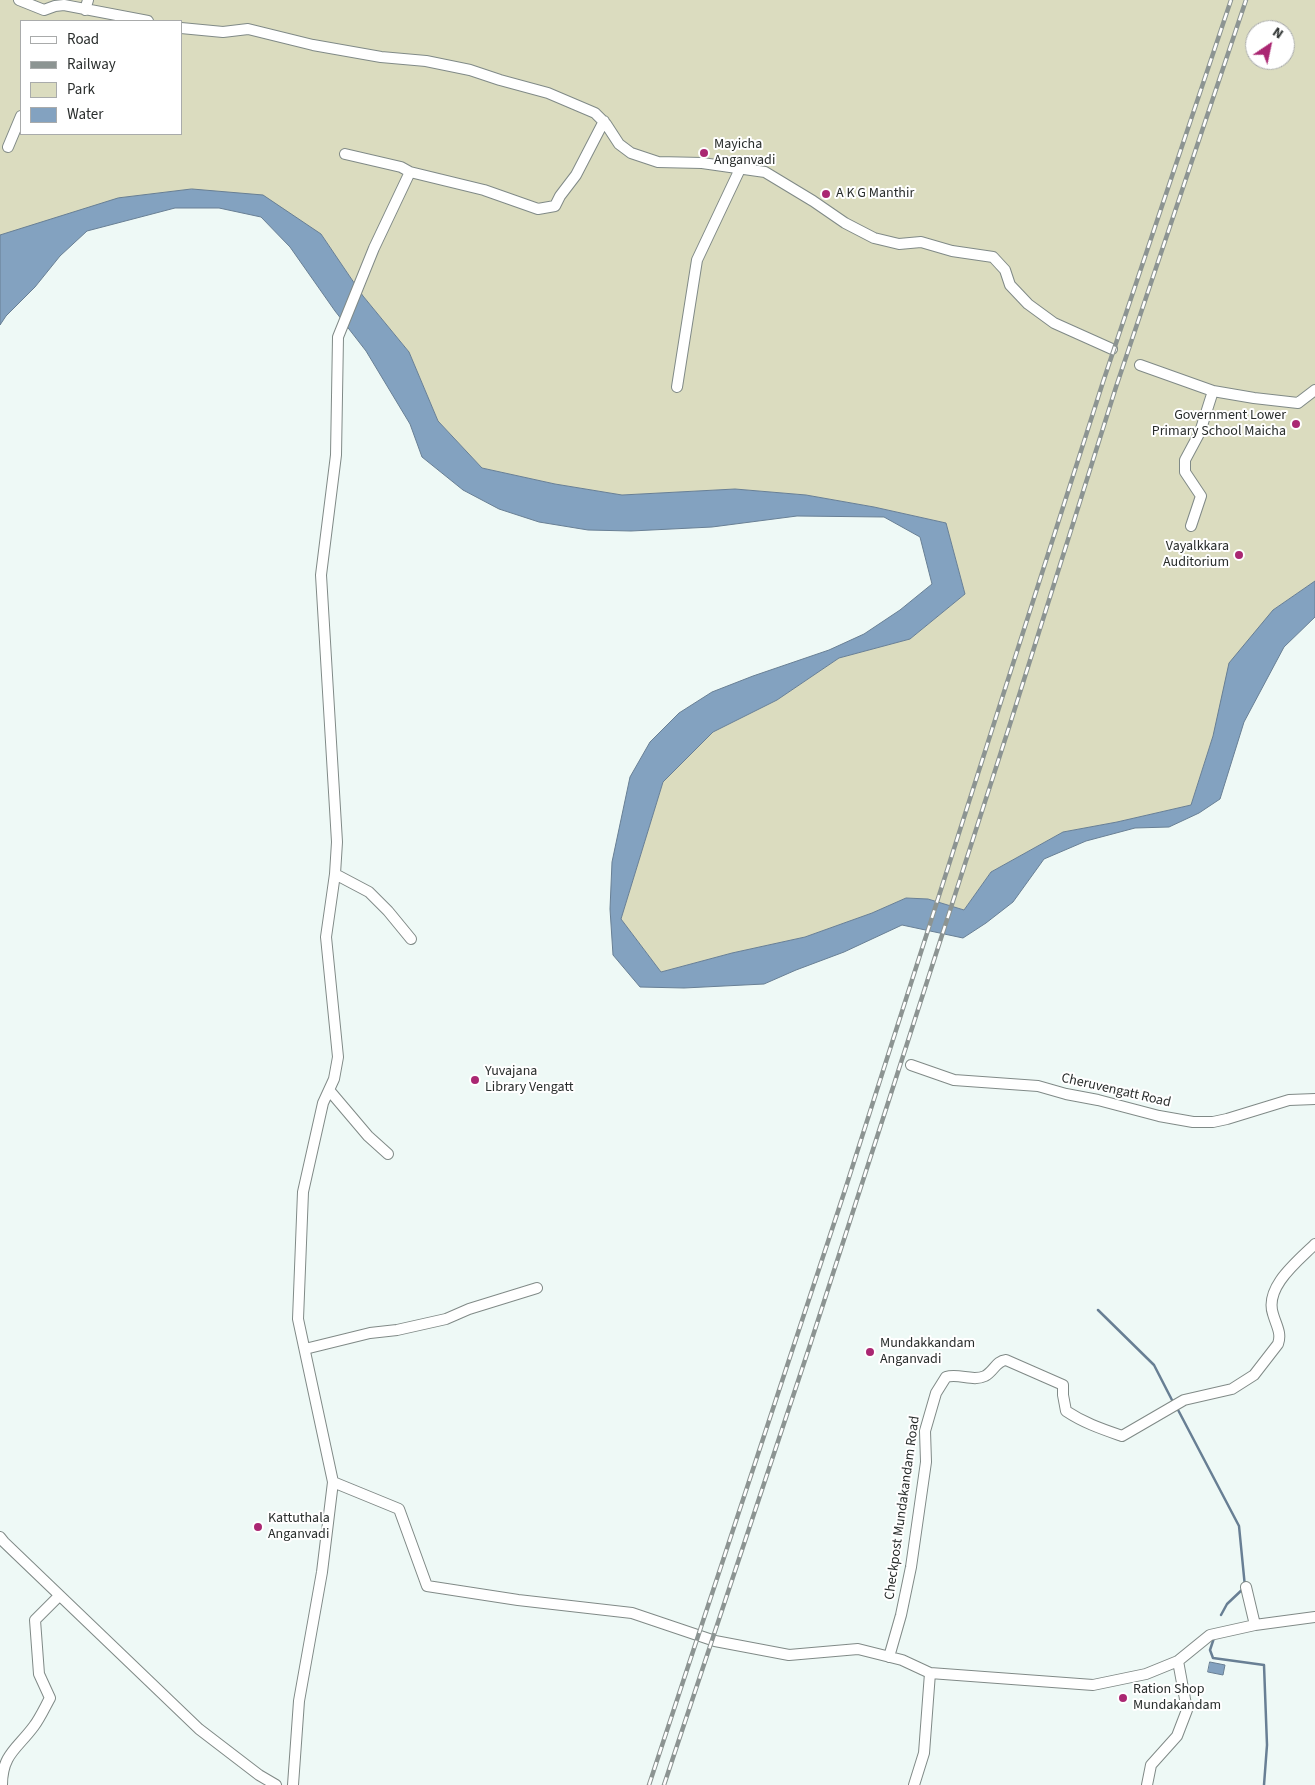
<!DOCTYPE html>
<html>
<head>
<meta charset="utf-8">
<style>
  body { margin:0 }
  #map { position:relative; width:1315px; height:1785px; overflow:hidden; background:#eef9f6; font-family:"Source Sans 3",sans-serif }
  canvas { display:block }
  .legend { position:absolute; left:20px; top:20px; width:162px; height:115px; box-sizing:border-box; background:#fff; border:1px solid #a9abab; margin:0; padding:6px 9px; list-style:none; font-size:15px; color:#292d2c }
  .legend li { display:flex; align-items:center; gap:10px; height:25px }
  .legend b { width:25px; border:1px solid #a9abab }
  .north { position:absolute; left:1245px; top:20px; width:50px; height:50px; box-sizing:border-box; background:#fff; border:1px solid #a9abab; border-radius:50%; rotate:34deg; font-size:14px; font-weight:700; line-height:20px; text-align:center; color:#292d2c }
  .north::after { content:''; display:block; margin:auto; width:18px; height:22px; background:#aa2772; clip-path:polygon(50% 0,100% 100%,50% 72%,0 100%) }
</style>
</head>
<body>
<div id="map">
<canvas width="1315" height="1785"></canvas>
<ul class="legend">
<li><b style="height:6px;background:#fff"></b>Road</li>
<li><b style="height:6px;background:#8c9492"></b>Railway</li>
<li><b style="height:14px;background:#dbdcbf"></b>Park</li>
<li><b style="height:14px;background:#83a2c0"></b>Water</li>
</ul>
<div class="north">N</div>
</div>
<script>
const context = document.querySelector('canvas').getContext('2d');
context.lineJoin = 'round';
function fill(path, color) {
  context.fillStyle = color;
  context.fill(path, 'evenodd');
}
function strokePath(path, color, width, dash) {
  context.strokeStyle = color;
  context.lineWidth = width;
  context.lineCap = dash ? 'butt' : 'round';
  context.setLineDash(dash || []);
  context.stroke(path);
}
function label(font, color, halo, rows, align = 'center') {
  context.font = font + ' "Source Sans 3",sans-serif';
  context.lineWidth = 4;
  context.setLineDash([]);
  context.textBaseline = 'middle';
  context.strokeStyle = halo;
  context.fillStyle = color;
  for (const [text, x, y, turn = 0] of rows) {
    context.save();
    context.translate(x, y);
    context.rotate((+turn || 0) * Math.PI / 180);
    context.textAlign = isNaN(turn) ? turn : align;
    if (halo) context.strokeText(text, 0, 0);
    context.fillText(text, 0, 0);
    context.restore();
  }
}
const green = new Path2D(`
  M0 0H1315V581L1273 610 1213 736 1191 805 1117 822 1063 832 991 872 964 910 928 899 906 898 872 913 805 937 732 953 661 972 621 919 663 782 713 732 777 700 839 658 910 639 965 594 946 523 874 507 806 495 735 489 622 495 555 484 482 468 438 421 409 352 363 296 321 234 192 189 0 236ZM21 21H181V134H21ZM1255 30H1285V60H1255Z`);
const water = new Path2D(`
  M192 189 263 195 321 234 363 296 409 352 438 421 482 468 555 484 622 495 735 489 806 495 874 507 946 523 965 594 910 639 839 658 777 700 713 732 663 782 621 919 661 972 732 953 805 937 872 913 906 898 928 899 964 910 991 872 1063 832 1117 822 1191 805 1213 736 1229 663 1273 610 1315 581V617L1284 647 1244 722 1220 799 1199 813 1169 827 1135 828 1086 841 1044 859 1013 902 986 923 963 938 902 925 844 952 796 970 764 984 684 988 640 987 613 955 610 909 612 862 630 777 650 742 679 713 712 692 753 676 829 650 864 634 900 610 932 584 920 537 884 517 797 516 712 527 631 531 588 530 539 522 499 509 463 490 422 457 410 424 366 351 335 311 290 247 261 217 219 208H175L87 231 60 256 35 287 6 316 0 325V235L118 198Z
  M1210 1662 1225 1665 1223 1675 1208 1672Z`);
const stream = new Path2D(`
  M1098 1310 1154 1365 1173 1402
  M1176 1406 1239 1526 1245 1587 1227 1604 1221 1615
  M1214 1638 1210 1650 1213 1658 1264 1665 1267 1745 1264 1785`);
const minor = new Path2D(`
  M19 0 44 10 55 6 64 5 148 21
  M85 10 88 0
  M181 28 223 32 248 29 313 45 381 57 426 61 470 70 500 80 548 93 595 113 606 124 619 144 631 153 658 162 702 163 765 172 813 201 845 223 874 238 899 244 921 242 952 251 993 257 1005 270 1010 285 1028 304 1054 323 1112 349
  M8 147 21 116
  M345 154 401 167 410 172 484 190 538 209 555 206 560 196 576 175 604 121
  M410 172 374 248 338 337 336 455 321 575 337 842 335 874 369 892 388 911 411 939
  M1140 365 1213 391 1254 398 1298 403 1315 390
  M677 387 697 260 740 169
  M1191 526 1201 496 1185 472V460L1200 432 1213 391
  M911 1065 954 1080 1038 1086 1066 1094 1098 1100 1159 1116 1193 1122H1213L1227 1119 1289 1100 1315 1099
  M329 1090 368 1136 388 1154
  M305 1349 370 1333 397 1330 446 1319 469 1309 537 1288
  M333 1482 399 1509 427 1586 518 1600 632 1613 715 1641 789 1655 858 1649 902 1660 930 1673 1093 1685 1146 1674 1178 1661 1210 1635 1255 1625 1315 1617
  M0 1537 4 1542 199 1729 259 1775 276 1785
  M1246 1587 1255 1625
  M889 1657 901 1615 911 1567 926 1462 925 1431 936 1393 946 1377C959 1373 973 1382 985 1376 994 1371 996 1361 1006 1360L1063 1385V1395L1066 1411C1084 1423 1102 1429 1122 1436L1184 1400 1232 1389 1254 1375 1278 1344C1282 1333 1276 1325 1273 1314 1264 1287 1298 1261 1315 1244
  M2 1785C2 1754 18 1748 34 1726 40 1718 45 1707 50 1698L39 1674 35 1620 59 1596
  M293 1785 299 1701 322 1572 333 1482 298 1319 303 1192 323 1103 334 1079 338 1057 326 937 335 874
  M914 1785 924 1753 930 1673
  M1147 1785 1151 1765 1177 1736 1187 1710 1178 1661`);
const rail = new Path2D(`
  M649 1785 845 1190 1103 382 1231 0
  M664 1785 810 1345 1011 721 1116 387 1246 0`);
const markers = [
  [704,153,5,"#aa2772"],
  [826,194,5,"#aa2772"],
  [1296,424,5,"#aa2772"],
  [1239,555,5,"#aa2772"],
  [475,1080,5,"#aa2772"],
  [870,1352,5,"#aa2772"],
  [258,1527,5,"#aa2772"],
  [1123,1698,5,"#aa2772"]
];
const poiNames = [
  ["Mayicha",714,145],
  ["Anganvadi",714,161],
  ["A K G Manthir",836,194],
  ["Government Lower",1286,416,"right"],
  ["Primary School Maicha",1286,432,"right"],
  ["Vayalkkara",1229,547,"right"],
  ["Auditorium",1229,563,"right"],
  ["Yuvajana",485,1072],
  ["Library Vengatt",485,1088],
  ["Mundakkandam",880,1344],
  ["Anganvadi",880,1360],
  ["Kattuthala",268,1519],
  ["Anganvadi",268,1535],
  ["Ration Shop",1133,1690],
  ["Mundakandam",1133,1706]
];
const streetNames = [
  ["Cheruvengatt Road",1116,1091,13],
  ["Checkpost Mundakandam Road",903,1508,-82]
];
fill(green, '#dbdcbf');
fill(water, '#83a2c0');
strokePath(water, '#687f94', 1);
strokePath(stream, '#687f94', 2.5);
strokePath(minor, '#808a87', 12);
strokePath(minor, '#fff', 10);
strokePath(rail, '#8c9492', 4.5);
strokePath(rail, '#fff', 2.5, [8]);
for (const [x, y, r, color] of markers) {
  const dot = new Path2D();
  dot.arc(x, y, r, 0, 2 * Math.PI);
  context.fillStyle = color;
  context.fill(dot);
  strokePath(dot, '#fff', 2);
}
label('14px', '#292d2c', '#fff', poiNames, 'left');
label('14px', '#292d2c', '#fff', streetNames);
</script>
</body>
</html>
